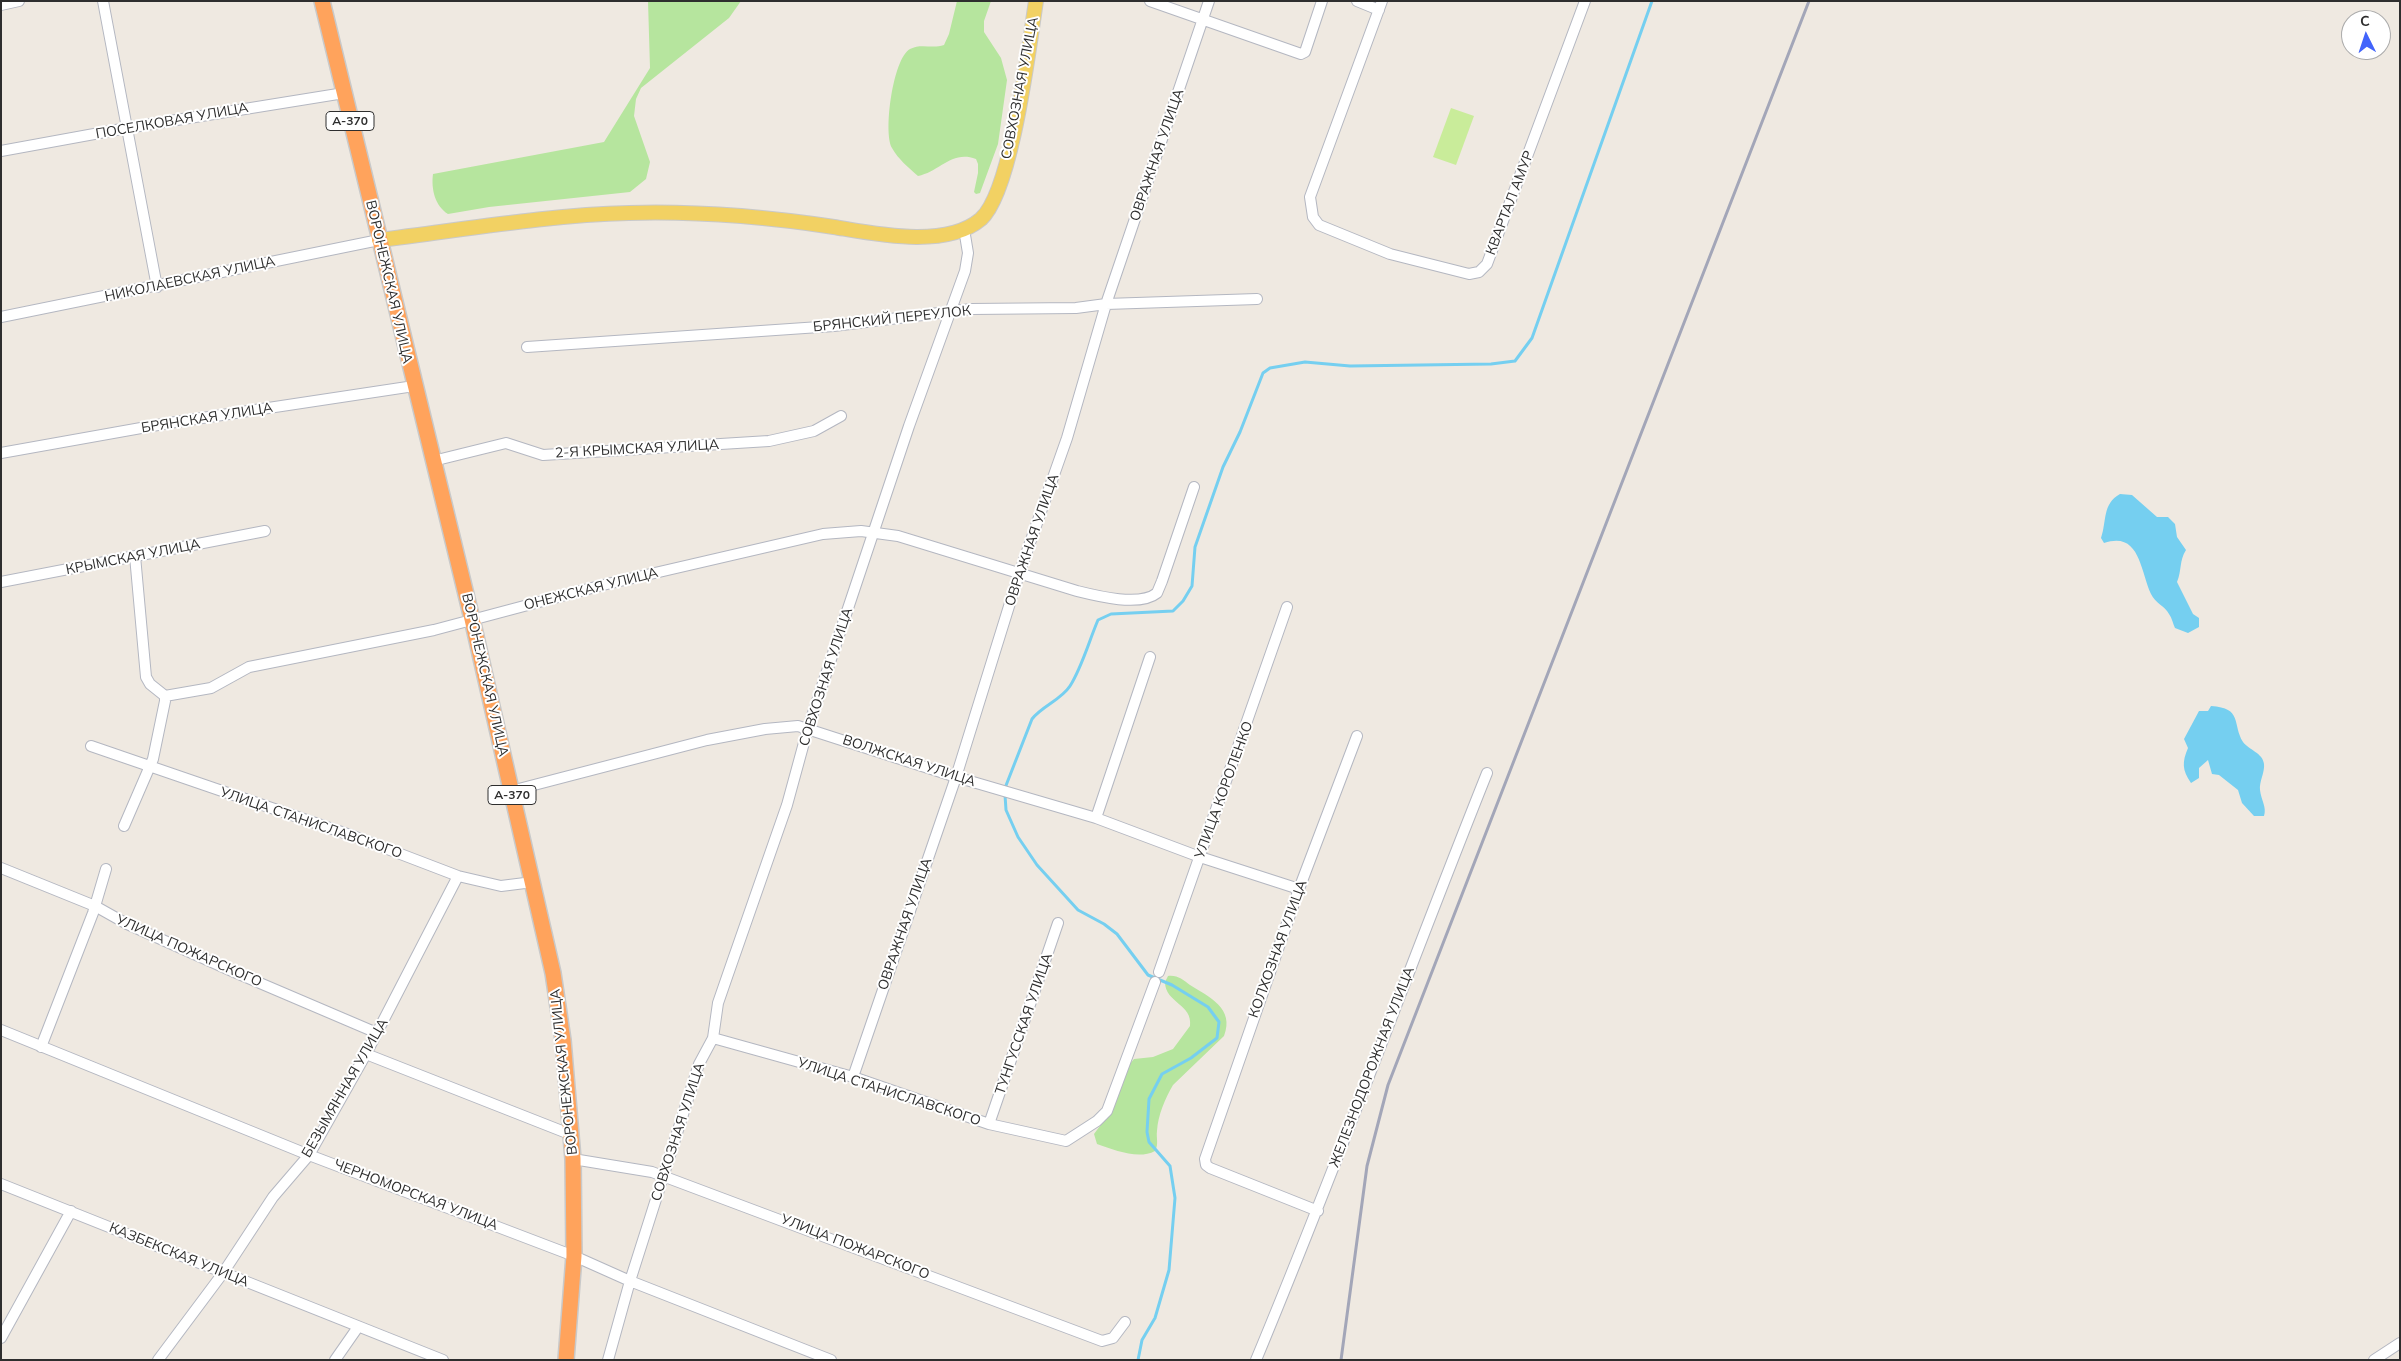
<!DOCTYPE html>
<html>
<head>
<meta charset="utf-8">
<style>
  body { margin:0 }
  #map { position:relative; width:2401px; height:1361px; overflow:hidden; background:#efe9e1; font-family:Mulish,sans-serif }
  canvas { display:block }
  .frame { position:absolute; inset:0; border:2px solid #2e2e2e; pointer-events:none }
  .north { position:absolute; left:2341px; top:10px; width:50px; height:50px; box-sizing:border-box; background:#fff; border:1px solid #ababab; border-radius:50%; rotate:356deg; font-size:14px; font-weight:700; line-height:20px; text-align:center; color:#2e2e2e }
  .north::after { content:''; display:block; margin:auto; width:18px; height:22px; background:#4264fb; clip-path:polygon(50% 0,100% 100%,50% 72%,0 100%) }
</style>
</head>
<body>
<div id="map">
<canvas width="2401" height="1361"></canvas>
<div class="frame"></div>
<div class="north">С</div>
</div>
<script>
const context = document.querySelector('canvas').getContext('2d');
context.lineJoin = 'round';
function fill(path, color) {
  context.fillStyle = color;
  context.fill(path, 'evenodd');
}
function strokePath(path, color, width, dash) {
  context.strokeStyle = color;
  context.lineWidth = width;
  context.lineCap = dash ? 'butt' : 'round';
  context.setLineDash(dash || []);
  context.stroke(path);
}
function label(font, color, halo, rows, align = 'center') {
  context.font = font + ' Mulish,sans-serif';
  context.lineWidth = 4;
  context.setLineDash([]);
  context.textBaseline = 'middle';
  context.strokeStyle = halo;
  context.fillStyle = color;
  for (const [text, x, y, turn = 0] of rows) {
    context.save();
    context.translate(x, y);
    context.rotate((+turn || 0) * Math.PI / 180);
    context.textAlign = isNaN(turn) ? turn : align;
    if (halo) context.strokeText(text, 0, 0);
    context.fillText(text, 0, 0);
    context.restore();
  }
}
const green = new Path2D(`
  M648 1H741L729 18 641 88 636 99 634 116 650 162 646 179 630 192 489 207 448 214C435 206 431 189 433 174L604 142 650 68Z
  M957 1H991L984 21V32L1001 58 1007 80 998 144 980 193 976 194 974 192 978 173V164L976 159C951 150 940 172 918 176 909 168 898 159 892 148 883 132 893 58 910 49 921 43 932 49 944 45L949 34Z
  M1168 976C1178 975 1183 980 1190 985 1209 997 1235 1008 1224 1036L1173 1085C1165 1099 1158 1115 1157 1131 1156 1138 1159 1144 1155 1151 1138 1160 1115 1150 1097 1144L1094 1134 1114 1107 1128 1066 1134 1059 1153 1057 1173 1049 1190 1026C1193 1004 1165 1003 1165 982Z`);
const pitch = new Path2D(`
  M1451 108 1474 116 1456 165 1433 157Z`);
const water = new Path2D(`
  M2120 494 2132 495 2157 517H2168L2175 524 2177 537 2186 550C2179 561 2182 570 2177 582L2193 614 2199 618V627L2188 633 2175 628C2173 624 2172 618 2169 614 2165 606 2155 603 2151 594 2140 570 2140 531 2104 543L2101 538C2107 521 2102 504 2120 494Z
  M2211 706C2243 708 2232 724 2243 742 2249 750 2263 753 2264 764 2265 772 2259 782 2260 790 2261 800 2267 807 2264 816H2254L2242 803 2238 790 2219 775 2212 774 2208 760 2199 768V778L2191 783C2182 770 2182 762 2188 748L2184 739 2199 711H2208Z`);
const stream = new Path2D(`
  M1005 788 1032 719C1042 706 1061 700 1070 686 1082 667 1089 641 1098 620L1111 614 1173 611 1183 601 1192 586 1195 547 1223 467 1240 432 1263 373 1270 368 1305 362 1350 366 1491 364 1515 361 1532 338 1652 1
  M1005 795 1006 810 1018 837 1037 865 1078 910 1104 924 1117 934 1148 975 1172 985 1208 1007 1219 1022 1217 1038 1191 1058 1162 1074 1149 1099 1147 1132 1149 1142 1170 1166 1175 1198 1169 1270 1155 1318 1142 1340 1138 1360`);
const minor = new Path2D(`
  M103 1 157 287
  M1150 1 1301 54 1305 52 1322 1
  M1357 1 1379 10
  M1382 1 1310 197 1313 217 1319 225 1390 254 1469 274 1479 272 1487 264 1585 1
  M1 5 19 1
  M1 151 127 128 344 93
  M1 317 379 240
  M527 347 834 326 971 309 1076 308 1106 304 1257 299
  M1 453 169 423 414 386
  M433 461 506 443 543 455 769 441 814 431 841 416
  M1 582 265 531
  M165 696 211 688 249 667 434 630 603 585 823 534 861 531 898 536 1077 591C1097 596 1140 607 1157 593L1162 581 1194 487
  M91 746 356 837 458 876 501 886 533 882
  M511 791 707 740 765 729 798 726 956 777 1096 818 1200 857 1299 889
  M1096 818 1150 657
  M124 826 153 759 165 701V696L150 684 146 677 135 556
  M1 868 95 906 127 924 234 972 377 1033
  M1159 972 1287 607
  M1 1030 309 1155 574 1256 630 1281 831 1360
  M713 1038 853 1077 989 1124 1066 1141 1097 1121 1107 1111 1155 982
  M41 1047 93 913 106 869
  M366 1054 572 1135
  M853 1077 956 777 1019 574 1067 438 1106 304 1209 1
  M989 1124 1058 923
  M573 1159 652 1172 1102 1341 1113 1338 1125 1322
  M1 1184 443 1360
  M1318 1211 1210 1168 1206 1165 1205 1159 1299 889 1357 736
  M1 1338 71 1211
  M158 1360 223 1273 273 1197 309 1155 366 1054 458 876
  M335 1360 358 1327
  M608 1360 630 1281 699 1064 713 1038 718 1003 727 977 787 805 808 728 909 426 965 271 968 253 964 229
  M1256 1360C1337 1166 1409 968 1487 773
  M2374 1360 2400 1343`);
const major = new Path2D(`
  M379 240C462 230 546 215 629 213 697 211 767 217 834 227 876 234 946 249 981 219 1012 191 1029 46 1036 1`);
const highway = new Path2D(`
  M322 1 472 619 553 973 563 1040 573 1159 574 1256 566 1360`);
const rail = new Path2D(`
  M1341 1360 1367 1166 1388 1085 1809 1`);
const shields = [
  [350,121,48],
  [512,795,48]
];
const shieldNames = [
  ["А-370",350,121],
  ["А-370",512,795]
];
const streetNames = [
  ["СОВХОЗНАЯ УЛИЦА",1020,88,-79],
  ["ПОСЕЛКОВАЯ УЛИЦА",172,121,-10],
  ["ОВРАЖНАЯ УЛИЦА",1157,155,-71],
  ["КВАРТАЛ АМУР",1510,203,-69],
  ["НИКОЛАЕВСКАЯ УЛИЦА",190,279,-12],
  ["ВОРОНЕЖСКАЯ УЛИЦА",389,282,77],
  ["БРЯНСКИЙ ПЕРЕУЛОК",892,319,-6],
  ["БРЯНСКАЯ УЛИЦА",207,418,-9],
  ["2-Я КРЫМСКАЯ УЛИЦА",637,449,-3],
  ["ОВРАЖНАЯ УЛИЦА",1032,540,-71],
  ["КРЫМСКАЯ УЛИЦА",133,557,-11],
  ["ОНЕЖСКАЯ УЛИЦА",591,589,-14],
  ["ВОРОНЕЖСКАЯ УЛИЦА",485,675,77],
  ["СОВХОЗНАЯ УЛИЦА",826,677,-72],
  ["ВОЛЖСКАЯ УЛИЦА",909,761,18],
  ["УЛИЦА КОРОЛЕНКО",1224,790,-70],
  ["УЛИЦА СТАНИСЛАВСКОГО",311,823,19],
  ["ОВРАЖНАЯ УЛИЦА",905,924,-71],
  ["КОЛХОЗНАЯ УЛИЦА",1278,949,-70],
  ["УЛИЦА ПОЖАРСКОГО",189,951,24],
  ["ТУНГУССКАЯ УЛИЦА",1024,1024,-71],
  ["ЖЕЛЕЗНОДОРОЖНАЯ УЛИЦА",1372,1067,-69],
  ["ВОРОНЕЖСКАЯ УЛИЦА",564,1072,-96],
  ["БЕЗЫМЯННАЯ УЛИЦА",345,1088,-60],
  ["УЛИЦА СТАНИСЛАВСКОГО",889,1092,18],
  ["СОВХОЗНАЯ УЛИЦА",678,1132,-72],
  ["ЧЕРНОМОРСКАЯ УЛИЦА",416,1195,21],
  ["УЛИЦА ПОЖАРСКОГО",855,1247,21],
  ["КАЗБЕКСКАЯ УЛИЦА",179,1255,22]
];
fill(green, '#b6e59e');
fill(pitch, '#c9ec9a');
fill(water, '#75cff0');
strokePath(stream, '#75cff0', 3);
strokePath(minor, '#b4b7c1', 12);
strokePath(major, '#c9c9c9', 16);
strokePath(highway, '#c9c9c9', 18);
strokePath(minor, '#fff', 10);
strokePath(major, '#f2d163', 14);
strokePath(highway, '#ffa35c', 15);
strokePath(rail, '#a3a6b8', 3);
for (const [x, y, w] of shields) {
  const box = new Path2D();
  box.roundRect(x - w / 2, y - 9.5, w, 19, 4);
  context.fillStyle = '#fff';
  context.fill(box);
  strokePath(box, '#2e2e2e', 1);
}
label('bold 12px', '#2e2e2e', null, shieldNames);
label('14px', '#2e2e2e', '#fff', streetNames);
</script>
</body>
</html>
